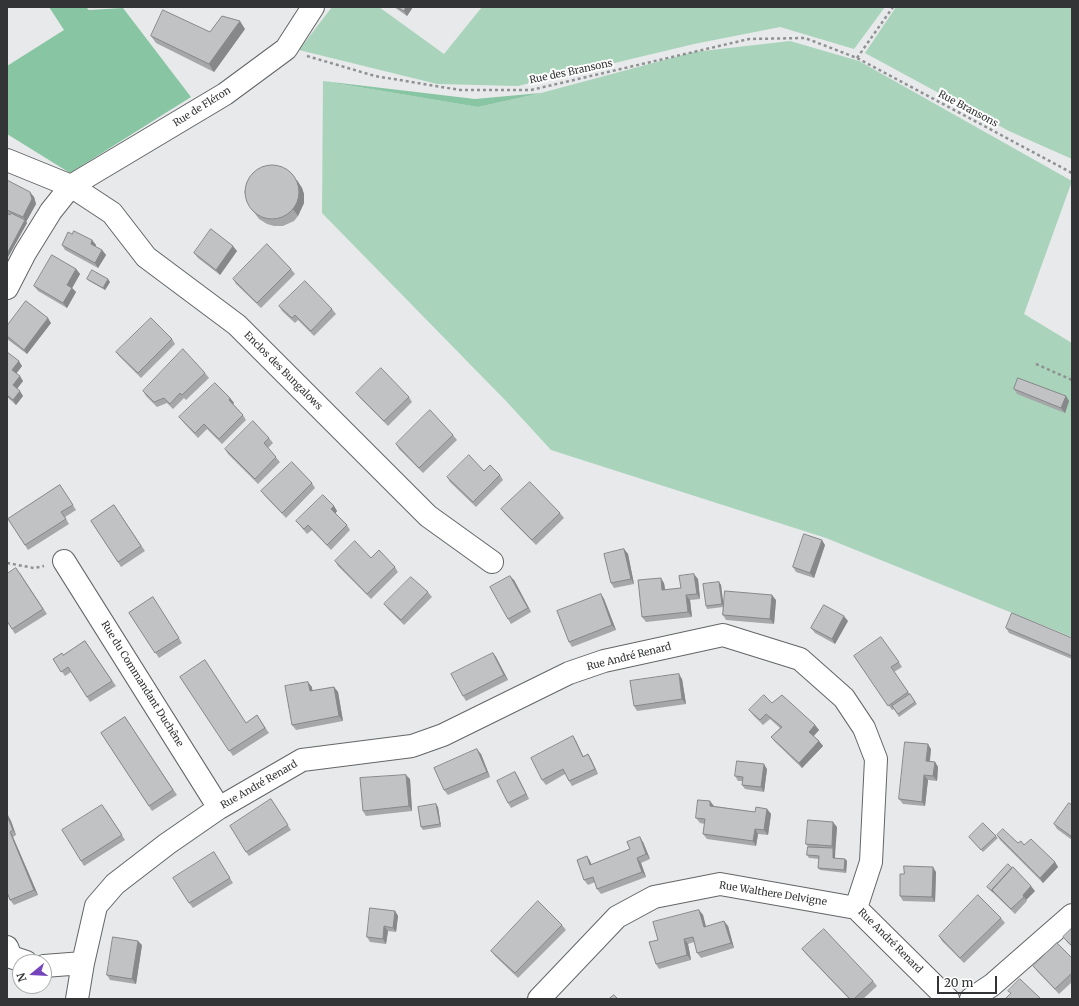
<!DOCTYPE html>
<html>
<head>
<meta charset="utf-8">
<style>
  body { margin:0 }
  #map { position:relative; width:1079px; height:1006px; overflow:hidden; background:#e7e9eb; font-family:Merriweather,serif }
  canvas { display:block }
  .frame { position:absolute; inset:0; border:8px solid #333435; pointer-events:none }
  .north { position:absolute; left:12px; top:954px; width:40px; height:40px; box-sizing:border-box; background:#fff; border:1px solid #adaeae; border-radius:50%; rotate:252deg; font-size:11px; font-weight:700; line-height:16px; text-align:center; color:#333435 }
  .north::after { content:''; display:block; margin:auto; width:14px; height:18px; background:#7344bb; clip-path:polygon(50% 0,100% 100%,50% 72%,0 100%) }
  .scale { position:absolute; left:937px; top:976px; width:60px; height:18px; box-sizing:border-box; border:2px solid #333435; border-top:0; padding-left:5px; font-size:12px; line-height:14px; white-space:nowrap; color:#333435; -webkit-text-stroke:3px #fff; paint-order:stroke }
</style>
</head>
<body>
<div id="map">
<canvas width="1079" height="1006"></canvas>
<div class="frame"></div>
<div class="north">N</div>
<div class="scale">20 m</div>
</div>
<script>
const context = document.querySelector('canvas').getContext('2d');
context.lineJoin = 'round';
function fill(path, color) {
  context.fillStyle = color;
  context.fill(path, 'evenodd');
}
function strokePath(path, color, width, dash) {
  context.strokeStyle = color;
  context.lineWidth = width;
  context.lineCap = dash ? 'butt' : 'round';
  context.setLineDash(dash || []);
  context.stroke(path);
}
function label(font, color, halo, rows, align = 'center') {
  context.font = font + ' Merriweather,serif';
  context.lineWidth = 4;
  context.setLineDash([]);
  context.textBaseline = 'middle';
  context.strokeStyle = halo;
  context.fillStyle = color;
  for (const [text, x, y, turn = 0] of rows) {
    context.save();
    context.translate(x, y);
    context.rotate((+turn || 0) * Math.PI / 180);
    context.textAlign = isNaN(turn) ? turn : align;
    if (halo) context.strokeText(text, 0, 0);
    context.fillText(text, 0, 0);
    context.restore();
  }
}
const green = new Path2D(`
  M332 7H379L444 54 482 7H885L854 49 780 27 694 44 518 86 437 84 299 50Z
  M896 7H1072V159L1009 131 865 53Z
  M790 41 859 61 1072 181 1024 314 1072 343V637L826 538 551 450 506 401 322 213 323 81 478 107 541 93 694 52Z`);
const forest = new Path2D(`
  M49 7H86L89 10 123 8 191 97 70 173 7 134V66L64 30Z
  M323 81 475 99 541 93 478 107Z`);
const path = new Path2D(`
  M307 56 375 76 460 90H531L749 39 805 38 857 58 1072 173
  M857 58 893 7
  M1036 364 1072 380
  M7 563 34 568 44 566`);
const minor = new Path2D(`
  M7 160 71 186 112 213 146 257 237 325 428 516 492 562
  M7 288 25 253 51 211 71 186 225 94 286 49 313 7
  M64 561 219 808
  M856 908 948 999
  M7 947 11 957 26 962
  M44 966 83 963
  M77 999 83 963 96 906 115 884 167 844 219 808 302 760 412 746 443 735 569 673 604 661 723 635 800 659 844 698 864 728 876 759 871 862 856 908
  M539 999 617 917 654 897 720 884 856 908
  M971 999 992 985 1072 915`);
const wall = new Path2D(`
  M394 7H413L407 16Z
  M245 29 214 72 156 43 151 36 210 32Z
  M291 173 302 188 304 194V203L298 216 294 221 283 226H274L267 224 259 219 248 204Z
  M7 180 34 197 36 204 26 222 27 223 7 259Z
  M72 234 92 240 96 245 95 246 102 250 106 255 98 268 65 250 62 245Z
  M237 251 220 275 198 258 194 253Z
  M76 269 80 274 72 288 76 292 67 308 38 291 34 286Z
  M291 269 295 274 261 308 236 284 233 279Z
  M87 279 110 282 105 290 89 281Z
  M279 306 332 309 336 314 314 336 298 320 295 323 282 311Z
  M51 323 27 354 7 339V326Z
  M172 339 175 344 141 378 119 356 116 352Z
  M7 352 22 366 16 374 23 381 17 389 23 396 16 405 7 397Z
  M205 373 209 378 186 400 184 398 173 409 167 403 157 407 146 396 143 391Z
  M1014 389 1066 396 1069 401 1065 413 1017 394Z
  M356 393 409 397 412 402 388 426 360 398Z
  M230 398 234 403 233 404 243 415 246 420 222 444 207 429 198 438 183 422 179 417Z
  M453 435 457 440 423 473 399 449 396 444Z
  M269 438 273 443 268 448 280 462 258 484 228 454 225 449Z
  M484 471 500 475 503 480 476 507 450 482 447 477Z
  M312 483 315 488 286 518 265 496 261 491Z
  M60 485 76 510 65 517 69 524 28 550 8 519Z
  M114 505 145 551 121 567 91 521Z
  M334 506 337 511 335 513 347 525 350 530 331 550 312 530 307 534 296 521Z
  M501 509 560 513 564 518 536 545 505 514Z
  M825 545 814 578 796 572 793 567Z
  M624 549 628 554 634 584 614 588 611 583Z
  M371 558 395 567 398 572 371 599 338 566 335 561Z
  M20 573 47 614 15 634 12 629Z
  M698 579 700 599 690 600 692 617 646 622 642 617 664 583 665 590 681 588Z
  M514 580 531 612 511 624 508 619Z
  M719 582 721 585 723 606 776 600 774 624 726 620 723 615V607L707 609 706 606Z
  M428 592 432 597 404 625 388 609 384 604Z
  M601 594 604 599 616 630 572 647 569 642Z
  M153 597 182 643 159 658 129 613Z
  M848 621 835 644 815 633 811 628Z
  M1006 628 1072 638V659L1009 633Z
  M85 641 116 686 90 702 71 672 65 676 53 659 63 655Z
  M493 653 496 657 508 680 466 701 463 696Z
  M854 656 899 662 902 667 894 672 917 704 899 717 894 709 892 710Z
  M180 677 246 723 257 715 269 733 233 756Z
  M682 679 686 704 637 711 634 706Z
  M312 687V691L334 687 338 692 343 721 296 730 292 725Z
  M772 703 815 725 819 730 813 736 819 741 823 746 802 768 775 742 771 737 780 728 770 719 763 725 753 715 749 710Z
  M125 717 177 795 152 811 101 733Z
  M573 736 576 741 583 756 588 754 591 759 598 774 572 786 569 781 565 774 546 785 542 780Z
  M931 749 930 761 935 762 938 767 937 781 928 780 925 806 903 804 899 799Z
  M481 754 490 777 448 795 444 790Z
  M767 769 764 792 745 789 742 785V781H738L735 776Z
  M515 772 518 777 529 799 511 808 508 803Z
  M410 779 412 811 366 816 363 811Z
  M271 799 291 830 249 856 246 852Z
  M1072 805V840L1057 829 1054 824Z
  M714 806 755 812 767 809 771 814 768 835 758 834 756 846 707 839 703 834 705 824 700 823 696 818Z
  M438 807 441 827 423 830 421 827Z
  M106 810 125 840 84 866 81 861Z
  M11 821 16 835 13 837 38 895 14 905 10 900 7 892Z
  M837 827 835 858 845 859 847 861 846 873 820 870 818 868 819 859 809 858 807 855 808 847 806 844Z
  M997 835 1018 843 1024 845 1055 862 1058 867 1043 883 1000 840Z
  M996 836 998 838 983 852 969 837Z
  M643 842 650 859 641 863 646 877 601 894 597 889 595 882 588 885 584 880 587 856 590 861 591 865 630 849Z
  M217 857 233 883 193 908 189 903Z
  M936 872 935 902 903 901 900 896Z
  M987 887 1035 891 1026 900 1027 901 1015 914 989 889Z
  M699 910 703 915 706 926H728L734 948 701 958 697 953 694 942 688 944 691 960 659 969 656 964 658 940Z
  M395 911 398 916 396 932 388 931 386 944 370 942 367 937Z
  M1001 918 1005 923 964 963 942 941 939 936Z
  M562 925 566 930 518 978 495 956 491 951Z
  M1072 928V947L1067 942 1063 937Z
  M142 945 136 984 110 980 107 975Z
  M802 949 873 981 877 986 863 999H849L806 954Z
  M1072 958V982L1059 994 1037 971 1033 966Z`);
const shadedWall = new Path2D(`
  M406 7H413L407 16 404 11Z
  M240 21 245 29 214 72 209 64Z
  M297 180 302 188 304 194V203L298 216 293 209Z
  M30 192 34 197 36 204 26 222 23 217Z
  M25 220 27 223 7 259V254Z
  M92 240 96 245 94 249 91 244Z
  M233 246 237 251 220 275 216 270Z
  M102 250 106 255 98 268 95 263Z
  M76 269 80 274 71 290 67 285Z
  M108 279 110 282 105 290 103 288Z
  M72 288 76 292 67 308 63 303Z
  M48 318 51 323 27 354 24 350Z
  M19 361 22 366 15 375 12 370Z
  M20 376 23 381 16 390 13 385Z
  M20 391 23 396 16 405 13 400Z
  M1066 396 1069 401 1065 413 1061 408Z
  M230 398 234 403 232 405 229 400Z
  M334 506 337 511 335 514 331 509Z
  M822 540 825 545 814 578 810 573Z
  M624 549 628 554 634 584 631 579Z
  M694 574 698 579 700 599 697 594Z
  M510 576 514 580 531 612 528 608Z
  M661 578 664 583 666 595 662 590Z
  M719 582 721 585 724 607 722 604Z
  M601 594 604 599 616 630 612 625Z
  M686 595 690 600 692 617 688 612Z
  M772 595 776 600 774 624 770 619Z
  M844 616 848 621 835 644 832 639Z
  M493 653 496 657 508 680 504 675Z
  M679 674 682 679 686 704 682 699Z
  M308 682 312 687 313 696 310 691Z
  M334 687 338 692 343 721 339 716Z
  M815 725 819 730 813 737 809 732Z
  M573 736 576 741 586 762 583 757Z
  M819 741 823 746 802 768 799 763Z
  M928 744 931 749 929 766 926 761Z
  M477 749 481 754 490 777 487 772Z
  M588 754 591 759 598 774 595 769Z
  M935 762 938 767 937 781 933 776Z
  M764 764 767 769 764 792 761 787Z
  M515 772 518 777 529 799 526 794Z
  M406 775 410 779 412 811 409 806Z
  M924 775 928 780 925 806 922 802Z
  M710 801 714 806 713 811 710 806Z
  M436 804 438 807 441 827 440 824Z
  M767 809 771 814 768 835 764 830Z
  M7 813 11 821 16 835 13 830 7 815Z
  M833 822 837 827 835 851 832 846Z
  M755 829 758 834 756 846 753 841Z
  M10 832 13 837 38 895 34 890Z
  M640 837 643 842 650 859 646 854Z
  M833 848 835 851V860L833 858Z
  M587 856 590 861 594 870 590 865Z
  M637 858 641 863 646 877 642 872Z
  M845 859 847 861 846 873 844 870Z
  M1055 862 1058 867 1043 883 1040 878Z
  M933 867 936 872 935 902 932 897Z
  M1031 886 1035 891 1026 900 1023 895Z
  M699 910 703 915 707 932 704 927Z
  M395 911 398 916 396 932 393 928Z
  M724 921 728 926 734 948 731 943Z
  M384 926 388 931 386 944 383 939Z
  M684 939 688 944 691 960 687 955Z
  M138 941 142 945 136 984 132 979Z`);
const building = new Path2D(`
  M398 7H406L404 11Z
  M163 10 210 32 222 16 240 21 209 64 151 36Z
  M245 192a27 27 0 1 1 54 0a27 27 0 1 1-54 0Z
  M7 180 30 192 32 199 23 217 7 210Z
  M7 213 10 215 11 213 25 220 7 254Z
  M211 229 233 246 216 270 194 253Z
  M74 231 92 240 91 244 102 250 95 263 62 245 68 232 72 234Z
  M267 244 291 269 257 303 233 279Z
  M52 255 76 269 67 285 72 288 63 303 34 286Z
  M92 270 108 279 103 288 87 279Z
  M305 281 332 309 311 331 295 315 292 318 279 306Z
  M26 301 48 318 24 350 7 336V326Z
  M151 318 172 339 138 373 116 352Z
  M183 349 205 373 182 395 180 393 170 404 164 398 154 402 143 391Z
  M7 352 19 361 12 370 20 376 13 385 20 391 13 400 7 395Z
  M381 368 409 397 384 421 356 393Z
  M1018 378 1066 396 1061 408 1014 389Z
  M215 383 230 398 229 400 243 415 219 439 204 424 195 433 179 417Z
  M430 410 453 435 419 468 396 444Z
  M253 421 269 438 264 443 276 457 255 479 225 449Z
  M469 455 484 471 490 465 500 475 473 502 447 477Z
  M292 462 312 483 282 513 261 491Z
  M530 482 560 513 532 540 501 509Z
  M60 485 73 505 61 512 66 519 25 545 8 519Z
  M323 495 334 506 331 509 347 525 327 545 308 525 304 529 296 521Z
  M114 505 141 546 118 562 91 521Z
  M804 534 822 540 810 573 793 567Z
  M355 541 371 558 379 550 395 567 367 594 335 561Z
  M624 549 631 579 611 583 604 554Z
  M16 568 43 609 12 629 7 621V574Z
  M694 574 697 594 686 595 688 612 642 617 638 580 661 578 662 590 681 588 679 576Z
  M510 576 528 608 508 619 490 587Z
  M411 577 428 592 401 620 384 604Z
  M719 582 722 604 706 606 703 584Z
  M725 591 772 595 770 619 723 615Z
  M601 594 612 625 569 642 557 611Z
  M153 597 179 638 155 653 129 613Z
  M824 605 844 616 832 639 811 628Z
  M1012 613 1072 638V656L1006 628Z
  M881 637 899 662 891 667 908 692 888 706 854 656Z
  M85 641 112 681 87 697 68 667 61 672 53 659 62 653 63 655Z
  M493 653 504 675 463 696 451 674Z
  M205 660 246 723 257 715 265 728 229 751 180 677Z
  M679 674 682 699 634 706 630 681Z
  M308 682 310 691 334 687 339 716 292 725 285 686Z
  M910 694 915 702 898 714 892 706Z
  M764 695 772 703 782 695 815 725 809 732 819 741 799 763 771 737 782 727 766 714 760 720 749 710Z
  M125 717 173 790 149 806 101 733Z
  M573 736 583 757 588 754 595 769 569 781 563 769 542 780 531 758Z
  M905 742 928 744 926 761 935 762 933 776 924 775 922 802 899 799Z
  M477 749 487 772 444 790 434 768Z
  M737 761 764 764 761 787 742 785 743 777 735 776Z
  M515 772 526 794 508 803 497 781Z
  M406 775 409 806 363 811 360 778Z
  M271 799 288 825 246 852 230 826Z
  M698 800 710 801V806L755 812 756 807 767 809 764 830 755 829 753 841 703 834 705 819 696 818Z
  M1069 803 1072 805V837L1054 824Z
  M436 804 440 824 421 827 418 807Z
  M102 805 122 835 81 861 62 830Z
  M7 816 13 830 10 832 34 890 10 900 7 892Z
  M808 820 833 822 832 846 806 844Z
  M983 823 996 836 981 850 969 837Z
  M1003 829 1018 843 1021 841 1024 845 1031 839 1055 862 1040 878 997 835Z
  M640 837 646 854 637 858 642 872 597 889 593 877 584 880 577 860 587 856 590 865 630 849 627 842Z
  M808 847 833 848V858L845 859 844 870 818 868 819 856 807 855Z
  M214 852 230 878 189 903 173 878Z
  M1008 864 1012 868 992 890 993 892 987 887Z
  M904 866 933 867 932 897 900 896V874H904Z
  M1013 867 1031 886 1023 895 1024 897 1011 909 992 890Z
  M978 895 1001 918 960 958 939 936Z
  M538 901 562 925 515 973 491 951Z
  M370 908 395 911 393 928 384 926 383 939 367 937Z
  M699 910 704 927 724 921 731 943 697 953 693 937 684 939 687 955 656 964 649 942 658 940 653 922Z
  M1072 928V946L1063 937Z
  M824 929 873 981 854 999H850L802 949Z
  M113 937 138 941 132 979 107 975Z
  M1057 943 1072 958V973L1055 989 1033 966Z
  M1020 979 1041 999H1005L1011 993 1008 991Z
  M614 995 618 999H609Z`);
const streetNames = [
  ["Rue des Bransons",571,72,-12],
  ["Rue de Fléron",202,107,-32],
  ["Rue Bransons",968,109,28],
  ["Enclos des Bungalows",283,371,45],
  ["Rue André Renard",629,657,-14],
  ["Rue du Commandant Duchêne",142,684,58],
  ["Rue André Renard",259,785,-30],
  ["Rue Walthere Delvigne",773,894,9],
  ["Rue André Renard",890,941,45]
];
fill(green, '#a9d3ba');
fill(forest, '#88c5a2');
strokePath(minor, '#636567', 24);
strokePath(path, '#8f9192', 2.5, [3, 3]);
strokePath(minor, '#fff', 22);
fill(wall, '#a5a7a9');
fill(shadedWall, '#868889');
fill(building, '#c0c2c4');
strokePath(building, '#868889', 1);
label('10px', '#333435', '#fff', streetNames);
</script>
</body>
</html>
